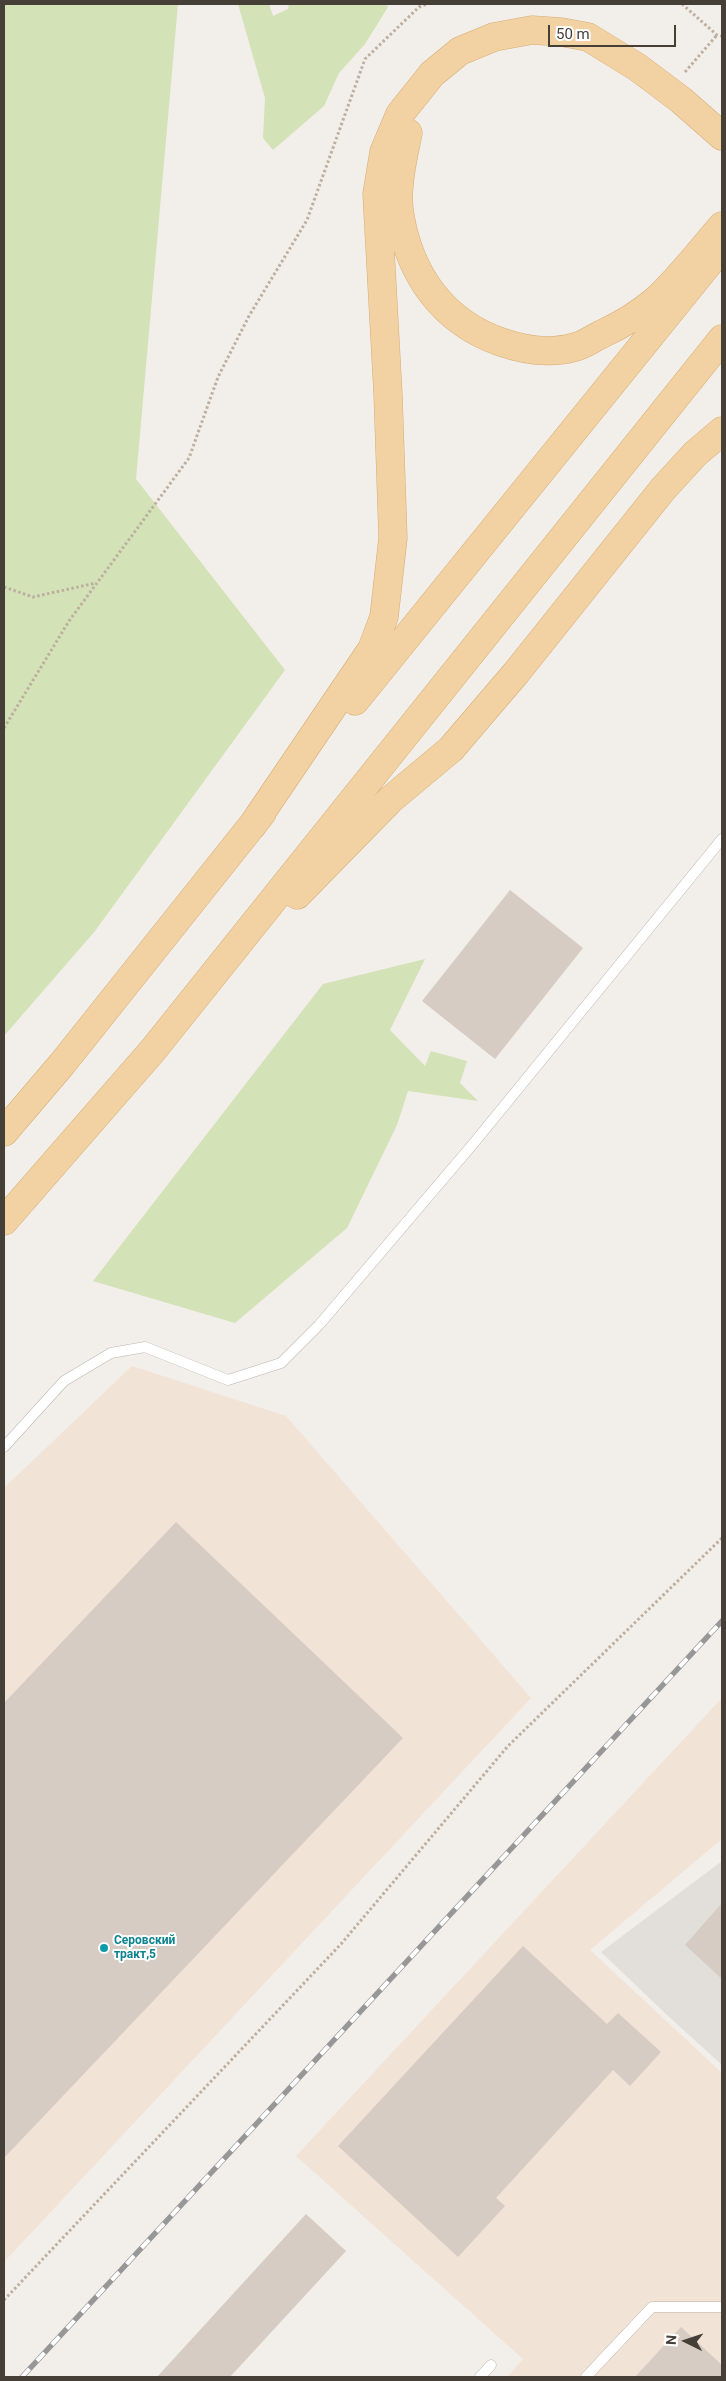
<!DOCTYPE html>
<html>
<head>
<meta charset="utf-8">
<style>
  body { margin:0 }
  #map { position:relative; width:726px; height:2381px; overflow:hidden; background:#f2eee9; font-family:Roboto,sans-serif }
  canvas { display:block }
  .frame { position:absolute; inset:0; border:5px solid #453f38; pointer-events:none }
  .north { position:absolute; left:661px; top:2316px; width:50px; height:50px; -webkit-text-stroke:4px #fff; paint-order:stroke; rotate:274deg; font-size:14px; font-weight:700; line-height:20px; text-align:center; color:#453f38 }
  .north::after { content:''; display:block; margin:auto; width:18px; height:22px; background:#453f38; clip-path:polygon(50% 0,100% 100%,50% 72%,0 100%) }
  .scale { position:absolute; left:548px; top:25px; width:128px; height:22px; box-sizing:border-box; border:2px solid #453f38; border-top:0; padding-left:6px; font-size:15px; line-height:18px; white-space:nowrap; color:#453f38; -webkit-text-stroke:4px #fff; paint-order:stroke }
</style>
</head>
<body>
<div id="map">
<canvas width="726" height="2381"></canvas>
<div class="frame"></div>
<div class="north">N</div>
<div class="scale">50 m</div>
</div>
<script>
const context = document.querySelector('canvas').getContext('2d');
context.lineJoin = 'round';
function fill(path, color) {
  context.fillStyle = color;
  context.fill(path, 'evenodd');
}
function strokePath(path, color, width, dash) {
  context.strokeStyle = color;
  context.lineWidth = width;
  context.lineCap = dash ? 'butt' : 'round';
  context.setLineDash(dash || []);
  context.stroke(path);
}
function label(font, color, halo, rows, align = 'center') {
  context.font = font + ' Roboto,sans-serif';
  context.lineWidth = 4;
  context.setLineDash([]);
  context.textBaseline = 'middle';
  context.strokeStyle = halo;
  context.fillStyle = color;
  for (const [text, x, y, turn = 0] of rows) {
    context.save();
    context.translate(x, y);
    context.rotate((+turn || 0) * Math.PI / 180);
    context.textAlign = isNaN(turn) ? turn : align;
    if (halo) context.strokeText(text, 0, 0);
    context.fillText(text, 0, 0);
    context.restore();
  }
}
const commercial = new Path2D(`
  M132 1366 286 1416 531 1698 4 2262V1488Z
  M722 1698V1839L590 1950 722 2073V2377H507L523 2359 296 2156Z`);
const industrial = new Path2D(`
  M722 1861V2065L667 2015 601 1952Z`);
const green = new Path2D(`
  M4 4H178L136 479 285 670 95 931 4 1036Z
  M238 4H269L273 16 288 9 289 4H386L388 7 365 44 339 73 324 106 273 150 263 138 265 98Z
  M425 959 390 1030 425 1066 431 1051 467 1061 460 1083 478 1101 408 1091 397 1125 347 1228 235 1323 93 1281 323 984Z`);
const building = new Path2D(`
  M510 890 583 948 495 1059 422 1001Z
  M176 1522 403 1738 4 2158V1703Z
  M722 1903V1979L685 1945Z
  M523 1946 607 2024 618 2013 661 2052 630 2086 613 2070 496 2198 505 2206 458 2257 338 2146Z
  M306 2214 346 2251 230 2377H157Z
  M681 2327 722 2365V2377H635Z`);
const path = new Path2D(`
  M682 4 717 35 722 36
  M685 72 717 35
  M4 587 33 597 96 583
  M4 728 69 621 189 458 218 377 249 316 307 220 365 59 419 7 427 4
  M4 2300 341 1944 508 1746 722 1538`);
const service = new Path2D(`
  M4 1447 64 1381 111 1353 145 1347 228 1380 281 1363 319 1325 473 1144 722 839
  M480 2377 491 2365
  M586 2377 652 2307H722`);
const primary = new Path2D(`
  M408 133C403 158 395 190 400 216 410 275 443 322 501 342 524 350 551 354 575 347 584 345 593 338 602 334 621 325 641 313 656 300 678 280 702 249 722 226
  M355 701 722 247
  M252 826 372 649 384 617 393 538 388 394 377 194 384 152 400 114 432 74 460 51 494 37 532 30 561 32 588 37 637 67 681 100 722 136
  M297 895 390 800 451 749 516 673 663 489 695 454 722 431
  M4 1132 62 1064 262 813
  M4 1221 153 1050 722 339`);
const rail = new Path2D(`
  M22 2377 722 1621`);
const markers = [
  [104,1948,5,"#0f9aa8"]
];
const cultureNames = [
  ["Серовский",114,1941],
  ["тракт,5",114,1955]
];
fill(commercial, '#f2e3d7');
fill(industrial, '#e2deda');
fill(green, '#d3e2b7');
fill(building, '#d6ccc3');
strokePath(service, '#bdb5ad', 11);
strokePath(primary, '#d5ad74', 29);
strokePath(path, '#bdafa0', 3, [2.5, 2.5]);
strokePath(service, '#fff', 10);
strokePath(primary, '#f2d2a2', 28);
strokePath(rail, '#979797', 5.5);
strokePath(rail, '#fff', 4, [11]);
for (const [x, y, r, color] of markers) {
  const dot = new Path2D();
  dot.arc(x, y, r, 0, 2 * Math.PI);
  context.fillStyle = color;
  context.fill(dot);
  strokePath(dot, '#fff', 2);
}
label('bold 12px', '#0d838f', '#fff', cultureNames, 'left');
</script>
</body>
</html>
